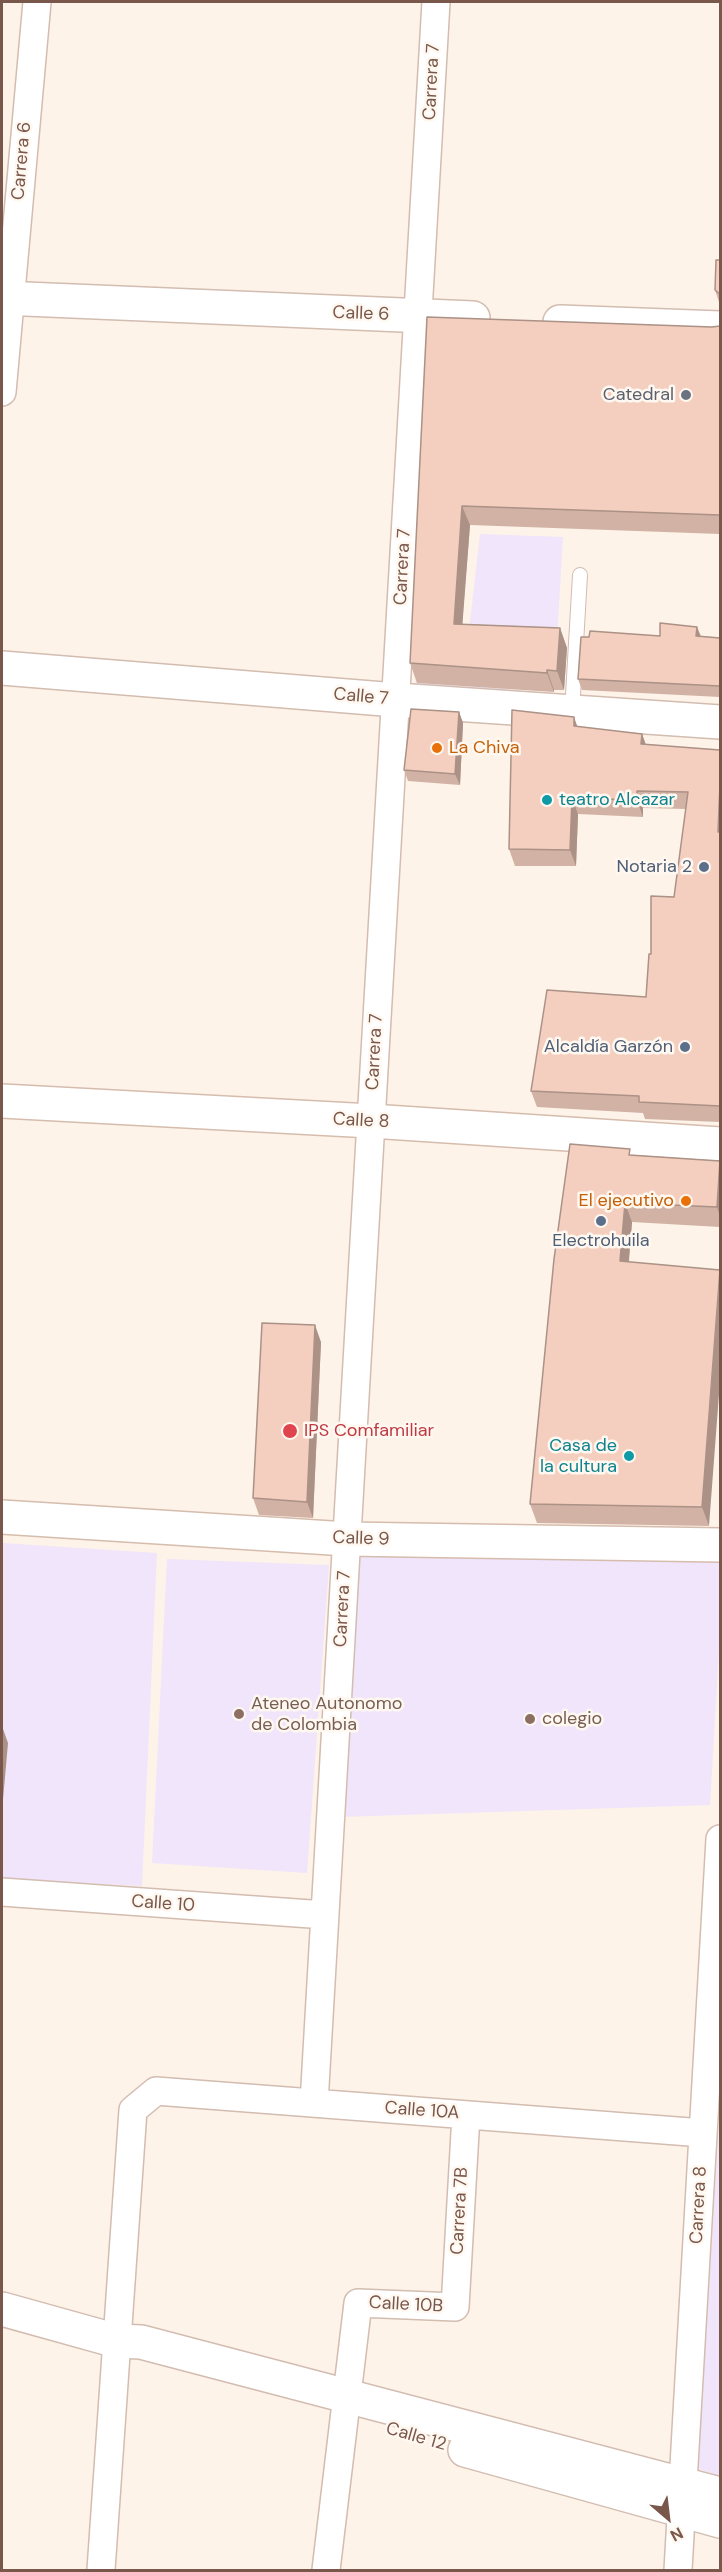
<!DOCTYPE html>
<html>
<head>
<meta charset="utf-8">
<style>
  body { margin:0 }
  #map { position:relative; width:722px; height:2572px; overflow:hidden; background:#fdf3e9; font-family:"DM Sans",sans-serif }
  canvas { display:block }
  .frame { position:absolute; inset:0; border:3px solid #7a574b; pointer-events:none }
  .north { position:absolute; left:638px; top:2488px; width:60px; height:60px; -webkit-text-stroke:4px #fff8f0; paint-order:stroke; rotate:152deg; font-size:16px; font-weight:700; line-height:24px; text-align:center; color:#7a574b }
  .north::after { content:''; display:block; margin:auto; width:21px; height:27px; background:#7a574b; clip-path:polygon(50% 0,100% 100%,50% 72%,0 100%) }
</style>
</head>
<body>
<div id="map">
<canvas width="722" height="2572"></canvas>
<div class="frame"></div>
<div class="north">N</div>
</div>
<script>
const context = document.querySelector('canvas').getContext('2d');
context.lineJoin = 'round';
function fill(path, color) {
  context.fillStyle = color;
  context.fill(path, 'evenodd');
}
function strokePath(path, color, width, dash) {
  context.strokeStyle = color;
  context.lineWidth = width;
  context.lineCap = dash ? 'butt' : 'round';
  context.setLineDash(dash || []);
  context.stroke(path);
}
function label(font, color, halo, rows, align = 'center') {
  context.font = font + ' "DM Sans",sans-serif';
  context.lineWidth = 5;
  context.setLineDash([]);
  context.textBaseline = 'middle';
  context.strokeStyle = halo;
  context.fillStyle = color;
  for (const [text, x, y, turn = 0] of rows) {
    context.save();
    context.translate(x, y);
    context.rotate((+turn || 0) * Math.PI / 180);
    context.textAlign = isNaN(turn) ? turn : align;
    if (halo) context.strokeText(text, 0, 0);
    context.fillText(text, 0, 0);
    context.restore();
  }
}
const education = new Path2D(`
  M480 534 563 537 557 640 510 636 507 697 415 693 418 629 469 631Z
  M2 1543 157 1553 142 1886 2 1879Z
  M350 1555 720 1562V1634L710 1805 340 1817Z
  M167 1559 329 1565 307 1873 152 1863Z
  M720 2107V2476L698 2469Z`);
const service = new Path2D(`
  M572 712 580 575`);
const minor = new Path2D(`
  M2 392 37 2
  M2 1892 325 1915
  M314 2103 436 2
  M101 2570 133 2110 156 2091 703 2133
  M326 2570 358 2303 455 2307 466 2115
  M678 2570 720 1839`);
const tertiary = new Path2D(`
  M2 298 473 318
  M560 322 720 328
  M2 668 396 700 720 722
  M2 2309 117 2341 141 2342 720 2494
  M465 2450 720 2521`);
const secondary = new Path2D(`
  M2 1101 371 1121 720 1144
  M2 1517 347 1539 720 1545`);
const wall = new Path2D(`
  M720 260V305L715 290Z
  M427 317 712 327 720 326V534L470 525 462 624 560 628 567 648 564 690H554V692L417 683 410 663Z
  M697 627 701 636 720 638V697L582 690 578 679 660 636Z
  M459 712 463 723 460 785 408 781 404 770Z
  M578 727 642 734 646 745 720 750V1122L645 1119 643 1113 537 1107 531 1091 646 997 651 954 674 897 686 809 643 808V817L578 814 576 866H515L509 849Z
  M632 1155 720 1169V1227L632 1222 629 1262 709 1526 537 1523 530 1504Z
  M321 1342 313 1518 259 1515 253 1498Z`);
const shadedWall = new Path2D(`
  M462 506 470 525 461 643 454 624Z
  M697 627 701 638 696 636Z
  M560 628 567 648 564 690 557 671Z
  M547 670 554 690V692L547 673Z
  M459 712 463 723 460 785 455 774Z
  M574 717 580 734 574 726Z
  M642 734 648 751 641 744Z
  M720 784V840L718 832Z
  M637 791 643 808V817L637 800Z
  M572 798 578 814 576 866 570 850Z
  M720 1169V1217L717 1207Z
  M625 1203 632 1222 627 1281 620 1261Z
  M720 1273V1381L709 1526 702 1507Z
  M315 1325 321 1342 313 1518 307 1502Z
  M2 1726 8 1743 2 1811Z`);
const building = new Path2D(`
  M716 260H720V294L715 290Z
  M427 317 712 327 720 326V515L462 506 454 624 560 628 557 671 547 670V673L410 663Z
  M660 623 697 627 696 636 720 638V686L578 679 581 637H589L590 631 660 636Z
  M411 709 459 712 455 774 404 770Z
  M512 710 574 717V726L642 734 641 744 720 750V784L718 832H720V1106L639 1102V1096L531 1091 547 990 646 997 649 954H651V896L674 897 688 792 637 791V800L572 798 570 850 509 849Z
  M570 1144 630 1149 629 1155 720 1161 717 1207 625 1203 620 1261 720 1270 702 1507 530 1504 554 1259Z
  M262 1323 315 1325 307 1502 253 1498Z`);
const markers = [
  [686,395,6,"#6b7280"],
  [437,748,6,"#e8710a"],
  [547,800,6,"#0f9aa8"],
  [704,867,6,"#5c6f8a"],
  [685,1047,6,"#5c6f8a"],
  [686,1201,6,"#e8710a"],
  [601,1221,6,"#5c6f8a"],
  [290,1431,8,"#e0444e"],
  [629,1456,6,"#0f9aa8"],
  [239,1714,6,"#8d6e63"],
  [530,1719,6,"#8d6e63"]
];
const streetNames = [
  ["Carrera 7",432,82,-87],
  ["Carrera 6",22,161,-85],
  ["Calle 6",361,314,2],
  ["Carrera 7",403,567,-87],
  ["Calle 7",361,697,5],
  ["Carrera 7",375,1052,-87],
  ["Calle 8",361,1121,3],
  ["Calle 9",361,1539,2],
  ["Carrera 7",343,1609,-87],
  ["Calle 10",163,1904,4],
  ["Calle 10A",422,2111,4],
  ["Carrera 8",699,2205,-87],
  ["Carrera 7B",460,2211,-87],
  ["Calle 10B",406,2305,3],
  ["Calle 12",416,2437,16]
];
const worshipNames = [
  ["Catedral",674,395]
];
const foodNames = [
  ["La Chiva",449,748],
  ["El ejecutivo",674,1201,"right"]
];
const cultureNames = [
  ["teatro Alcazar",559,800],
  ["Casa de",617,1446,"right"],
  ["la cultura",617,1467,"right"]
];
const serviceNames = [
  ["Notaria 2",692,867],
  ["Alcaldía Garzón",673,1047],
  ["Electrohuila",601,1241,"center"]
];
const healthNames = [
  ["IPS Comfamiliar",304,1431]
];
const educationNames = [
  ["Ateneo Autonomo",251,1704],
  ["de Colombia",251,1725],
  ["colegio",542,1719]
];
fill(education, '#f0e5fa');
strokePath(service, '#d3bcb0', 16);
strokePath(minor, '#d3bcb0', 30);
strokePath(tertiary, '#d3bcb0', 36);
strokePath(secondary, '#d6bcad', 36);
strokePath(service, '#fff', 14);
strokePath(minor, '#fff', 27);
strokePath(tertiary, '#fff', 33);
strokePath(secondary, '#fff', 33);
fill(wall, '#d2b2a4');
fill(shadedWall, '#ab9186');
fill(building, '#f4cfbf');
strokePath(building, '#ab9186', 1.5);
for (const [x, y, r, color] of markers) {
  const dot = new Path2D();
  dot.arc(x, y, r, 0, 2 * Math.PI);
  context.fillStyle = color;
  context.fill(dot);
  strokePath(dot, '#fff8f0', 2);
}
label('18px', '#7a574b', '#fff8f0', streetNames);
label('18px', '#5b616d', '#fff8f0', worshipNames, 'right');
label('18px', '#c56008', '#fff8f0', foodNames, 'left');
label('18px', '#0d838f', '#fff8f0', cultureNames, 'left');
label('18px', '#4e5e75', '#fff8f0', serviceNames, 'right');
label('18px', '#be3a42', '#fff8f0', healthNames, 'left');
label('18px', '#785e54', '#fff8f0', educationNames, 'left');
</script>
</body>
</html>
